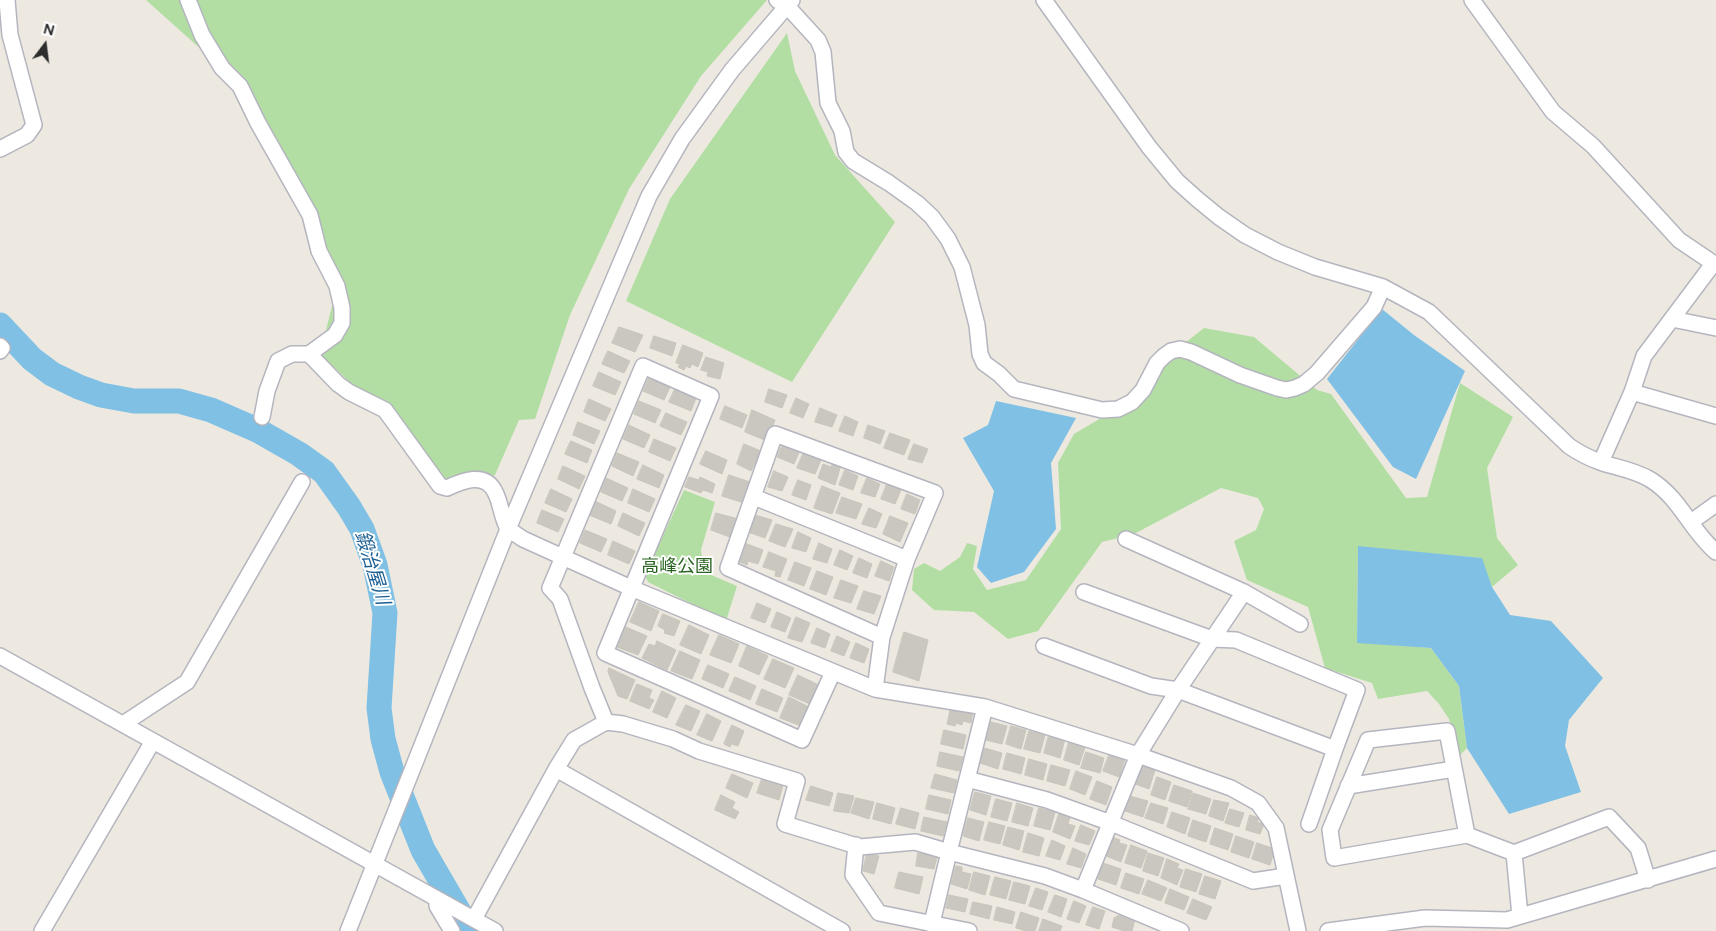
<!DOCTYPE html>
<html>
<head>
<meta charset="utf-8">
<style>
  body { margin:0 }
  #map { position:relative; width:1716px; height:931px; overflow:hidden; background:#ede9e1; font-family:Figtree,sans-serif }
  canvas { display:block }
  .north { position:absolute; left:20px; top:20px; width:50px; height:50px; -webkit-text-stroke:4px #fff; paint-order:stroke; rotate:15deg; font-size:14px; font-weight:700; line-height:20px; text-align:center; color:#2d2d2d }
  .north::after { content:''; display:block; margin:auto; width:18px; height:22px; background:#2d2d2d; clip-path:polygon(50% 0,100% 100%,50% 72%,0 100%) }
</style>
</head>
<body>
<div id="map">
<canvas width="1716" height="931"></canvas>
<div class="north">N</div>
</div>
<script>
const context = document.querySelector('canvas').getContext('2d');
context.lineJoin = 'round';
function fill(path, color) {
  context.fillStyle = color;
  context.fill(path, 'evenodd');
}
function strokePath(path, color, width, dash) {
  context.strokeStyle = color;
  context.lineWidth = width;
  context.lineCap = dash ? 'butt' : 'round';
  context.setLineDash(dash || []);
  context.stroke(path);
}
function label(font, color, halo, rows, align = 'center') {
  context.font = font + ' Figtree,"Noto Sans JP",sans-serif';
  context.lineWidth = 4;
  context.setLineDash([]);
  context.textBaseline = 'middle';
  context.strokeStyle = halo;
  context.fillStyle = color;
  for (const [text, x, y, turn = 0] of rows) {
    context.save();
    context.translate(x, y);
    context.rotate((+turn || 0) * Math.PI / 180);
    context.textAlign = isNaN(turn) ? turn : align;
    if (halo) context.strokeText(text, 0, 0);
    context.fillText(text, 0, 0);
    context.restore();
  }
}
const green = new Path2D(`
  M146 0H767L701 76 629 189 570 315 535 419 519 420 495 475 490 477 446 482 387 401 356 388 320 354 337 286 283 169 222 68Z
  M787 33 795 71 835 155 895 222 792 382 626 301 670 199Z
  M1204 328 1254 337 1317 390 1331 394 1406 498 1427 497 1460 383 1513 417 1487 468 1497 538 1518 565 1492 587 1481 558 1358 547 1357 642 1431 648 1459 686 1467 748 1460 755 1449 719 1439 704 1427 691 1378 699 1372 683 1325 668 1308 607 1247 580 1234 541 1256 530 1264 509 1258 498 1221 488 1134 534 1102 542 1038 631 1008 639 974 612 934 610 912 590 914 569 924 563 940 571 960 557 967 543 977 546 973 569 987 590 1026 580 1061 529 1058 463 1074 434 1106 415 1135 403 1166 358Z
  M684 490 715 502 701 550 704 572 737 586 726 621 648 582 645 575Z`);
const water = new Path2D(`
  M1382 309 1414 335 1465 371 1416 479 1393 467 1327 379Z
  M996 401 1076 418 1051 463 1056 529 1024 572 991 583 977 567 994 491 963 438 988 425Z
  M1358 546 1482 558 1492 587 1510 615 1551 621 1603 678 1569 720 1565 746 1581 792 1509 814 1467 748 1459 686 1431 648 1357 643Z`);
const river = new Path2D(`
  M0 325 32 359 52 374 79 387 101 395 134 401H179L211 410 257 430 299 454 324 472 349 507 362 529 375 565 385 613 379 708 383 739 392 772 423 850 470 931`);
const building = new Path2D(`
  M619 327 643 335 635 352 612 343Z
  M654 336 676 343 672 356 650 348Z
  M683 345 703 353 698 367 692 364 690 368 686 366 684 370 678 367 680 364 676 363Z
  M608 351 630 361 624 373 602 364Z
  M706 357 724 363 720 379 707 376 708 372 701 370Z
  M599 372 621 382 615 395 593 386Z
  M649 378 670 387 664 400 643 391Z
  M675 389 696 398 691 411 669 402Z
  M769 389 787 395 782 408 765 402Z
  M796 398 809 404 803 418 790 413Z
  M589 399 611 409 605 421 584 412Z
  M639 401 661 410 655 423 634 414Z
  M725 406 747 415 742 428 720 419Z
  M820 408 837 415 832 427 815 422Z
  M752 410 775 420 767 441 745 432Z
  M666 413 687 422 681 435 660 426Z
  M845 416 858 422 853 436 839 431Z
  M578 422 600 431 594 444 573 435Z
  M629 425 650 435 644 448 623 439Z
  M868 425 885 431 880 444 864 438Z
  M890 433 910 440 904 455 884 448Z
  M654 439 676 448 670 461 649 452Z
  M571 441 592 450 587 463 565 454Z
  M744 444 761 451 751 471 737 464Z
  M783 444 800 450 794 464 777 457Z
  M914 444 928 449 922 463 908 459Z
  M706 451 727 460 722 474 700 464Z
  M617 453 639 462 633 476 612 466Z
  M803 454 821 460 815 474 797 468Z
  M833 462 841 465 835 485 818 478 823 464 831 467Z
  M643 465 664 475 659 488 637 479Z
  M563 466 585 476 579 489 558 479Z
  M845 470 858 476 853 490 839 485Z
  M774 471 788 477 782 491 768 487Z
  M729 475 750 482 744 503 722 496Z
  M689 477 699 480 700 477 715 484 712 493 703 490 701 493 685 487Z
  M606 478 628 488 622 501 601 492Z
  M867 478 880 484 875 497 861 493Z
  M798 480 811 485 806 500 792 495Z
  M887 484 901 490 895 504 881 499Z
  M822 486 840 493 832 514 814 508Z
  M551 489 572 499 566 512 545 503Z
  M633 489 655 499 649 512 628 503Z
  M907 494 920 500 915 514 901 509Z
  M842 497 862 504 856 519 836 513Z
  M595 501 616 511 611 524 589 515Z
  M869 508 882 514 876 528 862 524Z
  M542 510 564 519 558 532 537 523Z
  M623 513 645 523 639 536 618 526Z
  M716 513 742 520 735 539 711 530Z
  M755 515 772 520 765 538 748 532Z
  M890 516 908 523 900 542 883 534Z
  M776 524 793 529 785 547 769 541Z
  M585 530 607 539 601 552 580 543Z
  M798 532 811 538 806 552 792 548Z
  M613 541 635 551 629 564 608 555Z
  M742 542 763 550 758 564 748 561 747 565 735 560Z
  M819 543 832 549 827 563 813 559Z
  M840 550 853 556 847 570 834 565Z
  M769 552 787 559 780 577 775 576 776 571 763 567Z
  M859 558 872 564 867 578 853 573Z
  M881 561 894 567 889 581 875 576Z
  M795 562 811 568 804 586 788 580Z
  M817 571 833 577 826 595 810 589Z
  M841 580 858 586 851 603 834 598Z
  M864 591 881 596 874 614 857 609Z
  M639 602 659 611 651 631 630 622Z
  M757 603 771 609 765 623 751 618Z
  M777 612 791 618 785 632 771 627Z
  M663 614 680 621 674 636 664 633 665 630 658 626Z
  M796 617 810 623 802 642 788 638Z
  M689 625 709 635 701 654 680 645Z
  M626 627 647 636 638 655 617 647Z
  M817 628 830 634 825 648 811 643Z
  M904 632 928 640 919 681 893 672Z
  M719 635 739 644 731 663 710 655Z
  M837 636 850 642 844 656 831 651Z
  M657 641 676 650 667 670 642 658 649 644 655 646Z
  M856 643 869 649 864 663 850 658Z
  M747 646 768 656 759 675 739 666Z
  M680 651 700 660 692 679 671 671Z
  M773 659 794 668 785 688 764 679Z
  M708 665 729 674 723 688 702 679Z
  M609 668 635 680 627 699 618 696 608 672Z
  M798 675 819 685 810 704 789 695Z
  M735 677 756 686 750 700 729 691Z
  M637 684 652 690 649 698 654 700 649 709 630 701Z
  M762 689 783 698 777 712 756 704Z
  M662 691 676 698 667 718 653 712Z
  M789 697 809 707 801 726 780 718Z
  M686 705 700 711 691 731 676 725Z
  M957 708 973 711 971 723 963 721 962 725 956 723 955 726 947 724 950 710 957 711Z
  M707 714 721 721 712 741 697 735Z
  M991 722 1007 726 1002 744 986 740Z
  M732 725 744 731 738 746 731 744 730 747 724 744Z
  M1011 726 1026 730 1021 749 1006 744Z
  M944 730 966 735 963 749 941 744Z
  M1029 731 1045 735 1040 753 1024 749Z
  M1049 735 1065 739 1060 758 1044 753Z
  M1069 742 1085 747 1079 765 1064 760Z
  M984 748 1002 753 998 769 980 763Z
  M940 752 963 757 959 771 937 766Z
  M1086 752 1104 758 1100 773 1081 768Z
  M1007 753 1025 758 1021 774 1003 769Z
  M1110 753 1125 759 1119 777 1103 771Z
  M1029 759 1047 764 1043 780 1025 775Z
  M1051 765 1070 770 1065 786 1047 781Z
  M1140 766 1155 770 1149 789 1135 784Z
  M1076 771 1092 777 1085 795 1070 789Z
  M732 774 753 783 747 798 726 788Z
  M935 774 957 780 954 793 931 788Z
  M1157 777 1171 782 1165 800 1151 795Z
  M762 779 783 785 779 800 757 793Z
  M1097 781 1112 787 1106 805 1090 799Z
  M1174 785 1192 791 1187 807 1169 801Z
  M811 786 833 793 829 806 806 800Z
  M975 792 991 796 986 815 970 810Z
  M838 793 854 796 849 813 834 811Z
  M1193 793 1211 799 1206 814 1188 809Z
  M721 795 735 802 732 808 739 812 735 819 715 810Z
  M929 795 951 800 948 814 926 809Z
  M1130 796 1148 801 1143 817 1125 811Z
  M856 798 874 802 869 819 851 813Z
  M996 799 1012 803 1007 821 991 817Z
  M1214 800 1229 803 1223 821 1209 816Z
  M877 803 895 808 891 824 873 819Z
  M1017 803 1033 808 1028 826 1012 822Z
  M1151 803 1168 808 1163 824 1145 818Z
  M901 808 919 813 915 829 896 824Z
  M1039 808 1055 812 1050 830 1034 826Z
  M1230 809 1244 813 1239 827 1225 823Z
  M1172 812 1190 818 1185 834 1167 827Z
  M1059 814 1070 817 1068 824 1075 826 1070 839 1053 832Z
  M1250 815 1259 818 1257 822 1264 824 1260 834 1246 830Z
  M924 817 947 822 943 836 921 831Z
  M968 818 984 822 979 841 963 836Z
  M1193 820 1211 826 1206 842 1188 836Z
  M989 822 1005 826 1000 844 984 840Z
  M1081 825 1095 831 1089 845 1075 841Z
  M1008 827 1024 831 1019 850 1003 845Z
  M1215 828 1233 834 1228 850 1210 844Z
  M1028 833 1044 838 1039 856 1023 852Z
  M1236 836 1254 842 1249 858 1231 852Z
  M1112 837 1120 840 1119 843 1127 845 1121 862 1106 856Z
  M1052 840 1065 846 1060 860 1046 856Z
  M1257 843 1275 849 1270 865 1252 859Z
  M1131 845 1147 851 1141 868 1125 863Z
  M1073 848 1086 854 1081 868 1067 864Z
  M867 853 879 856 874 874 863 871Z
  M918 853 937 857 934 869 916 866Z
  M1148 853 1164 858 1158 876 1143 871Z
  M1167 859 1179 864 1177 868 1183 870 1177 885 1161 878Z
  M1103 863 1121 869 1116 885 1098 879Z
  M956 866 962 867V872L971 874 967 889 951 884Z
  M1186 869 1202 874 1196 892 1180 887Z
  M899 872 923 877 919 894 895 888Z
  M974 872 990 876 985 895 969 890Z
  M1126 873 1144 879 1139 894 1121 888Z
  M1205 876 1221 881 1215 899 1199 894Z
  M995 877 1011 881 1006 899 990 895Z
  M1148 880 1167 888 1161 901 1142 894Z
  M1014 882 1030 886 1025 904 1009 900Z
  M1036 888 1048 892 1042 910 1029 906Z
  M1170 889 1189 897 1184 910 1165 903Z
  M949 895 968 899 965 912 946 908Z
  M1055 895 1067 899 1061 917 1048 912Z
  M1193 899 1212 907 1206 920 1187 913Z
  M1074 901 1086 906 1079 923 1067 919Z
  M973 902 992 906 989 919 970 914Z
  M997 907 1015 912 1012 924 994 920Z
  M1093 907 1105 911 1099 929 1086 925Z
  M1021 912 1039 918 1035 931H1026L1016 928Z
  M1120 915 1135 919 1132 931H1124L1112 927 1114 918Z
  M1043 919 1062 926 1060 931H1039Z`);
const minor = new Path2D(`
  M188 0 202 35 222 68 240 86 258 123 310 215 319 251 337 286 342 308V323L335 335 309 354 338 384 349 392 385 410 440 486 447 488C462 481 485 471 495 492 501 503 501 516 508 529
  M777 0 787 6 818 40 823 52 828 103 842 131 846 152 853 161 889 183 917 203 932 217 948 239 962 267 977 325 980 354 984 363 999 374 1014 389 1102 410 1118 409 1132 402 1143 390 1157 363 1164 356 1171 351 1180 349 1191 352 1240 375 1277 388 1286 390 1295 388 1304 384 1317 373 1374 307 1383 287
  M1044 0 1149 147 1177 181 1197 199 1219 217 1245 235 1278 252 1315 267 1383 287 1429 312 1569 446C1579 453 1589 458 1600 462 1617 468 1635 470 1651 480 1680 498 1691 531 1716 552
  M1472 0 1553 112 1593 146 1679 240 1716 265
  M0 149 27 135 34 125 10 35 7 0
  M1672 319 1716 328
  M0 346 2 348 0 351
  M1632 392 1716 416
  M262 417 267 391 278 361 292 354H309
  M1601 462 1632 392 1644 356 1713 264
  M754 497 907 559
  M1691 522 1716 504
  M508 529 649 196 682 139 732 70 792 0
  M1126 539 1244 592 1300 624
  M1084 592 1212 639 1236 640 1357 690 1335 749
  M1044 646 1151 686 1178 690 1335 749 1309 824
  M0 656 495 931
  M875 689 882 637 907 559 935 493 775 434 728 568 882 637
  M606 722 592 688 560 599 550 588 643 366 711 396 605 653 802 740 833 672
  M123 724 187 682 302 482
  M556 769 842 931
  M967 779 1047 800 1111 823 1253 881 1286 876
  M1348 786 1454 769
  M1467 835 1447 731 1368 740 1330 830 1334 858 1467 835 1514 853 1609 817 1638 848 1648 880
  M856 845 853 875 879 913 969 931
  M1514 853 1520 916
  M437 899V906L452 931
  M474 919 556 769 574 740 606 722 623 724 673 739 699 751 797 781 785 824 860 847 915 842 949 852 985 707
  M42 931 153 741
  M348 931 508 529 523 539 631 588 875 689 985 707 1138 755 1231 788 1258 803 1276 828 1298 931
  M936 931 932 923 949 852 1045 876 1083 890
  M1181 931 1083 890 1138 755 1178 690 1244 592
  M1328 931 1425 918 1507 920 1716 859`);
const parkNames = [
  ["高峰公園",677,567]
];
const waterNames = [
  ["鍛治屋川",372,568,73]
];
fill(green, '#b2dea3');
fill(water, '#7fc0e4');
strokePath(river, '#7fc0e4', 25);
fill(building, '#c9c7bf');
strokePath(building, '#c8c5ba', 1);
strokePath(minor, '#b4b5bf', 18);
strokePath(minor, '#fff', 15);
label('18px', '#2a6422', '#fff', parkNames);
label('italic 19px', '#1b5f93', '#fff', waterNames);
</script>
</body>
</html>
